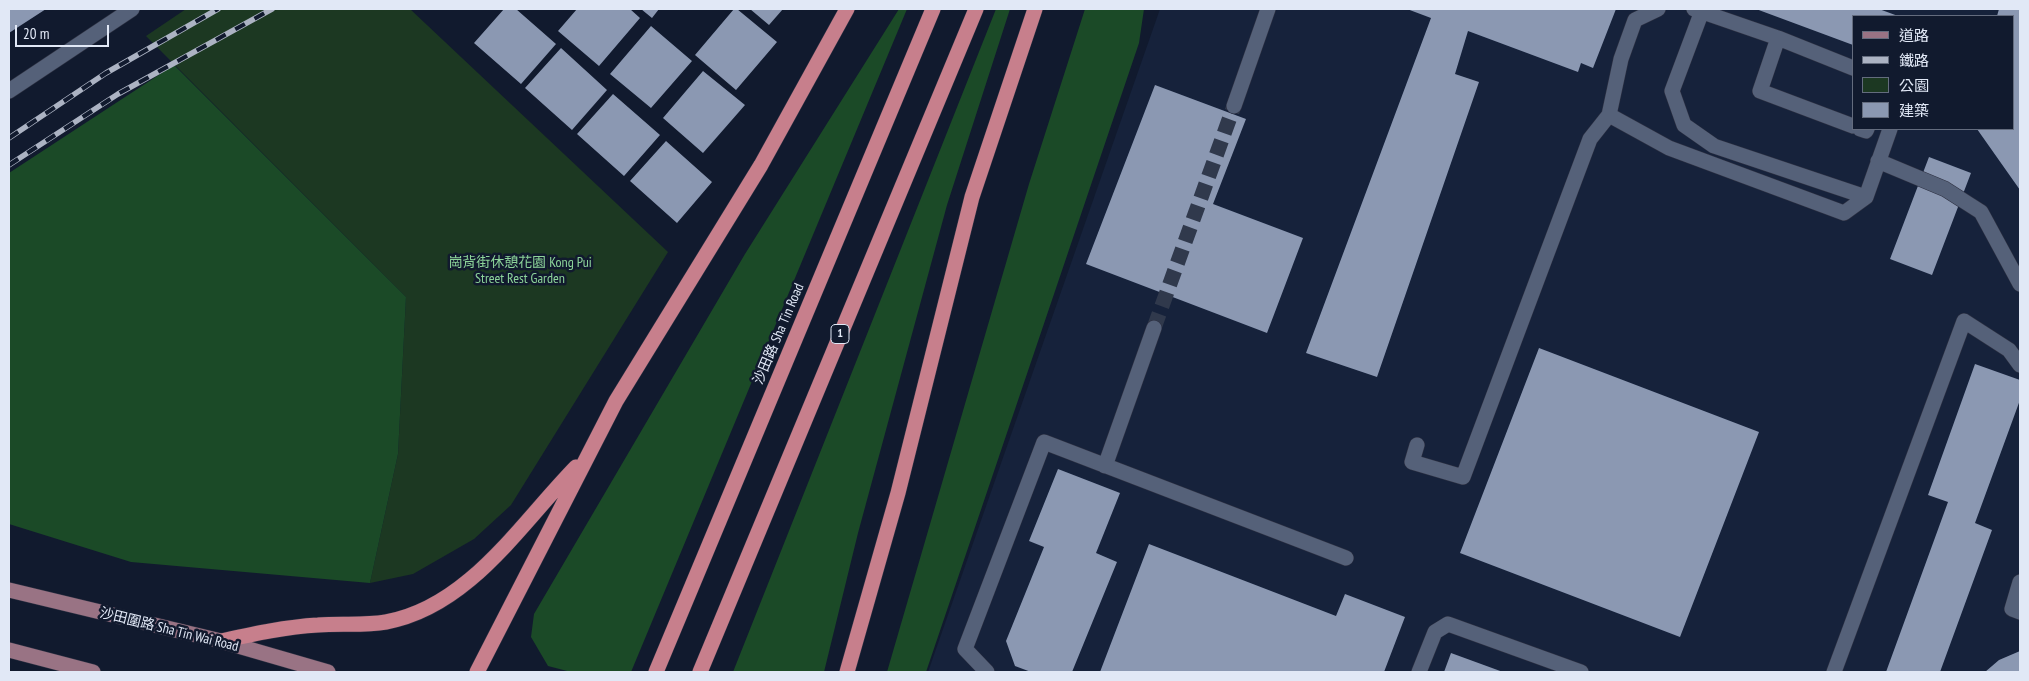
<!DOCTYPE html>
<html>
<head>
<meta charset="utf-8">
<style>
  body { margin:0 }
  #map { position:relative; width:2029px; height:681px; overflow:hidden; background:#111a2e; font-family:"PT Sans Narrow","Noto Sans TC",sans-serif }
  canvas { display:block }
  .frame { position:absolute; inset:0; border:10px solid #e1e8f6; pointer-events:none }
  .legend { position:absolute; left:1852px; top:15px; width:162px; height:115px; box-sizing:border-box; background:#111a2e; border:1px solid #646c7e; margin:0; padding:6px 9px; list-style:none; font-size:15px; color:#e1e8f6 }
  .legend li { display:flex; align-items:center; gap:10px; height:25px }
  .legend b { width:25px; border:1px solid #646c7e }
  .scale { position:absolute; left:15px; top:25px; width:94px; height:22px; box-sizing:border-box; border:2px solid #e1e8f6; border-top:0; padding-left:6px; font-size:15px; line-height:18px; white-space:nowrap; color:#e1e8f6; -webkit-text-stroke:4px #111a2e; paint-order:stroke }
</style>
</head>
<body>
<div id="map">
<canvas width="2029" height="681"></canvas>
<div class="frame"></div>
<ul class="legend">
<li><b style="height:6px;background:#997384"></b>道路</li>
<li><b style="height:6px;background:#acb3c3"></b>鐵路</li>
<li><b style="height:14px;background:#1c3822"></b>公園</li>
<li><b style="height:14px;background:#8b98b2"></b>建築</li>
</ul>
<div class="scale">20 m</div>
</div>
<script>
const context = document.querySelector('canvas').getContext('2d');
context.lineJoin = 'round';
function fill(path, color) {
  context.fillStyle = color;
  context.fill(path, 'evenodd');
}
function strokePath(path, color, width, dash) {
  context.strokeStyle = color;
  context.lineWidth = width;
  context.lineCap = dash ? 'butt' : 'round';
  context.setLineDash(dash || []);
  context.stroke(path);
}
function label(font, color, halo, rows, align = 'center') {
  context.font = font + ' "PT Sans Narrow","Noto Sans TC",sans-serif';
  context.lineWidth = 5;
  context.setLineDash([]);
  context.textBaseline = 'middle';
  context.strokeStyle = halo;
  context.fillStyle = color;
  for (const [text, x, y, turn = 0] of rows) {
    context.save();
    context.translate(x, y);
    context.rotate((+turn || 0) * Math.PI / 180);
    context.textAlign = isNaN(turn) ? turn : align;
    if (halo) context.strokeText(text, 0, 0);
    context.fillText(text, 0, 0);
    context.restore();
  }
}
const built = new Path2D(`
  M1160 9H2020V672H928ZM1853 16H2013V129H1853Z`);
const green = new Path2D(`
  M186 9H410L668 252 511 505 474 539 413 574 370 583 398 454 406 297 146 36Z`);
const forest = new Path2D(`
  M899 9H907L631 672H571L548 666 531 637 534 614 745 254Z
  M996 9H1010L947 205 858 533 824 672H733Z
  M1085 9H1144L1139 43 926 672H887L1029 184Z
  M174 65 406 297 398 454 370 583 131 562 9 524V173Z`);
const building = new Path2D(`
  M9 9H46L9 33Z
  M504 9H516L556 44 521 84 474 43Z
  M577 9H630L640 18 599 66 558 31Z
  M641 9H659L652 18Z
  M734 9H737L777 42 736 90 695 55Z
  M750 9H783L769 25Z
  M1407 9H1616L1593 68 1581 63 1578 72 1468 31 1455 74 1479 82 1377 377 1306 353 1431 18Z
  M1756 9H1879L1898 16H1853V45Z
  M1999 9H2020V190L1977 129H2013V16H1997Z
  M651 26 692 61 651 108 610 74Z
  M561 48 607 90 572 130 525 88Z
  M703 71 745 105 703 153 663 118Z
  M1155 85 1246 119 1213 204 1303 238 1267 333 1086 264Z
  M613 94 660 135 624 176 577 134Z
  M666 141 712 182 677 223 630 181Z
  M1929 157 1971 173 1932 275 1890 259Z
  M1539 348 1759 432 1680 637 1460 553Z
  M1975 364 2020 380V400L1975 523 1992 530 1940 672H1886L1948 502 1928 495Z
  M1058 469 1120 493 1096 553 1117 562 1072 672H1031L1015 666 1006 641 1044 547 1029 541Z
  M1149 544 1336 616 1345 594 1405 617 1384 672H1100Z
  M2020 651V672H1985L1999 660Z
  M1451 653 1503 672H1444Z`);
const minorTunnel = new Path2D(`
  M1154 328 1234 106`);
const minor = new Path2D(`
  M1658 9 1635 20 1621 59 1609 115 1669 148 1844 213 1866 197 1890 129
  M1694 9 1778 38 1853 68
  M1702 11 1672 91 1684 125 1714 146 1866 197
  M1778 38 1760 91 1853 126
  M9 91 132 9
  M1234 106 1268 9
  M1860 129 1866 131 1867 129
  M1878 161 1945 189 1981 212 2020 284
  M1417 445 1412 462 1463 477 1590 139 1609 115
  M1105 466 1154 328
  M2020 582 2012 609 2020 612
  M987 672 965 649 1044 442 1346 558
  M1419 672 1435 632 1448 624 1581 672
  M1834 672 1964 321 2009 350 2020 365`);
const major = new Path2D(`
  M9 590 221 641 328 672
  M9 650 93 672`);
const highway = new Path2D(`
  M221 641C253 634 284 627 318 625 341 623 363 626 386 622 469 607 521 523 576 467
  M477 672 616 401 761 165 847 9
  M656 672 933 9
  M700 672 976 9
  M847 672 898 493 972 197 1035 9`);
const rail = new Path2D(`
  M9 138 106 73 218 9
  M9 165 118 94 272 9`);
const shields = [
  [840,334,18]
];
const shieldNames = [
  ["1",840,334]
];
const parkNames = [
  ["崗背街休憩花園 Kong Pui",520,263],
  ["Street Rest Garden",520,279]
];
const streetNames = [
  ["沙田路 Sha Tin Road",779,334,-67],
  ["沙田圍路 Sha Tin Wai Road",169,630,14]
];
fill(built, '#16223b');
fill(green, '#1c3822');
fill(forest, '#1b4a27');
fill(building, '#8b98b2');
strokePath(minorTunnel, '#30394c', 15, [15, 8]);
strokePath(minor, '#2f3243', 16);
strokePath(major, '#2f3243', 16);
strokePath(highway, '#2f3243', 16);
strokePath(minor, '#556179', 15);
strokePath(major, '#997384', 15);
strokePath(highway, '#c77f8c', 15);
strokePath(rail, '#acb3c3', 5.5);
strokePath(rail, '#111a2e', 4, [11]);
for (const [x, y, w] of shields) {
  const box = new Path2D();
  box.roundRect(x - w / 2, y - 9.5, w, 19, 4);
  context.fillStyle = '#111a2e';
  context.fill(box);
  strokePath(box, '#e1e8f6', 1);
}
label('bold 12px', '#e1e8f6', null, shieldNames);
label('14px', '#8dd49a', '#111a2e', parkNames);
label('14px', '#e1e8f6', '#111a2e', streetNames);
</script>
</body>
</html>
